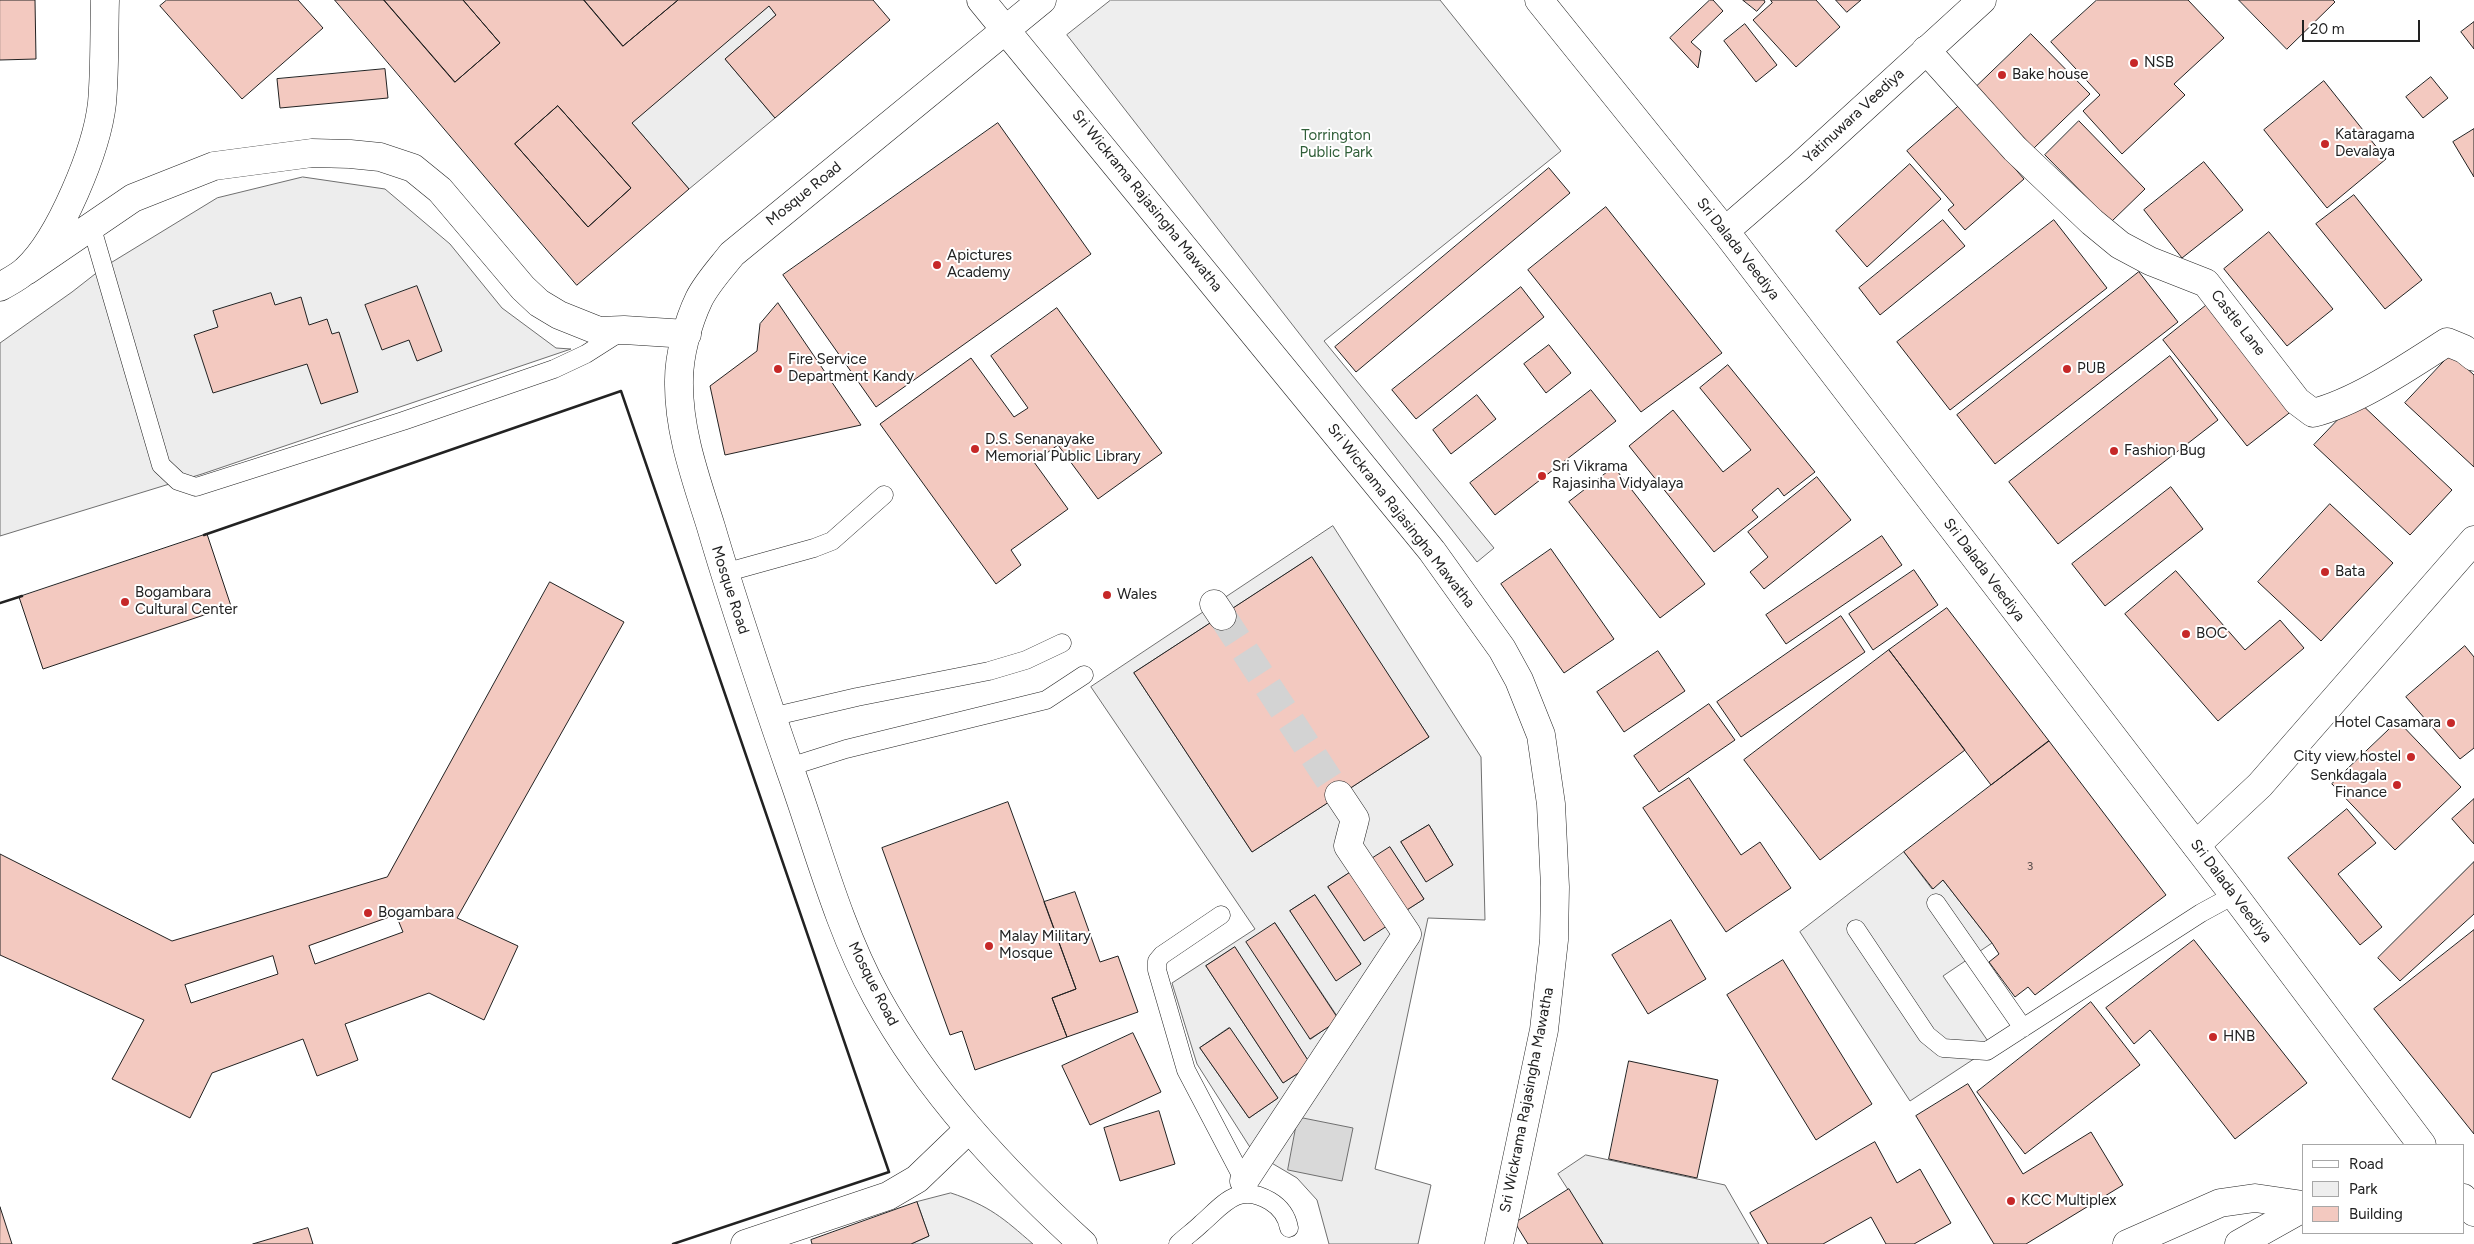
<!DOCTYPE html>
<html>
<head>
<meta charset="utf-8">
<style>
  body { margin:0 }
  #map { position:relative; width:2474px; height:1244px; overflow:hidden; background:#fff; font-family:Figtree,sans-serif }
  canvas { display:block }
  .legend { position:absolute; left:2302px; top:1144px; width:162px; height:90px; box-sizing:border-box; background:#fff; border:1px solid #a7a7a7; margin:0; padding:6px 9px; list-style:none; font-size:15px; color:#222 }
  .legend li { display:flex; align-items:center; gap:10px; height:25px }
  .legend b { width:25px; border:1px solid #a7a7a7 }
  .scale { position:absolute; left:2302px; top:20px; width:118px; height:22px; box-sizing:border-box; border:2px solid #222; border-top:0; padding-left:6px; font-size:15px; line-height:18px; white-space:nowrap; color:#222; -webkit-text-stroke:4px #fff; paint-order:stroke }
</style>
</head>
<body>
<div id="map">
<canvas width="2474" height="1244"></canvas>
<ul class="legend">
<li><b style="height:6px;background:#fff"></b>Road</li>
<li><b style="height:14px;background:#eee"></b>Park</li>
<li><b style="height:14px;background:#f3c9c0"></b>Building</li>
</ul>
<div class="scale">20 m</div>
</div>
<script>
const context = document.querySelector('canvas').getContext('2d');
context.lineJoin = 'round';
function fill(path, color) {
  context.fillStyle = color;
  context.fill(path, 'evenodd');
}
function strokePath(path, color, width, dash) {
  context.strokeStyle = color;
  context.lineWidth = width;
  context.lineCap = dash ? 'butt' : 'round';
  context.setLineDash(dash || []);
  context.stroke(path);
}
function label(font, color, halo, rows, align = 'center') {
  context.font = font + ' Figtree,sans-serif';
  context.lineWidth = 4;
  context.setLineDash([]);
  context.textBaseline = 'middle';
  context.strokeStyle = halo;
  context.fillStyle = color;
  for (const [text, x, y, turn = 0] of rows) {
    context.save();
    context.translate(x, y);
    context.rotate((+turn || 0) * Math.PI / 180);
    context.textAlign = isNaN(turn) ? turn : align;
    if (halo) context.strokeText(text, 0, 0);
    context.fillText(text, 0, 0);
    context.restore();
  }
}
const green = new Path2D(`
  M1111 0H1440L1561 151 1324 341 1494 548 1477 562 1067 35Z
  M951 1193C990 1206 1003 1218 1033 1244H911L929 1236 917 1202Z`);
const parking = new Path2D(`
  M769 6 776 15 725 59 775 118 689 189 632 123Z
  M303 177 385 189 450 244 502 308 556 348 571 349 202 474 0 536V343L72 292 104 267 217 198Z
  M1333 526 1481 757 1485 920 1428 918 1375 1169 1431 1185 1418 1244H1329L1317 1200 1297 1178 1253 1152 1197 1064 1172 983 1255 929 1091 687ZM1311 558 1429 737 1252 852 1134 673ZM1429 825 1453 865 1426 881 1401 842ZM1390 848 1424 899 1399 915ZM1354 870 1364 940 1328 887ZM1315 895 1361 964 1336 980 1290 911ZM1275 923 1339 1019 1311 1039H1310ZM1235 948 1311 1065 1283 1083 1206 966ZM1229 1028 1278 1098 1249 1118 1200 1048Z
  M1904 852 1932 889 1943 880 1992 943 1943 976 1992 1047 1910 1101 1800 932Z
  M1586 1155 1725 1185 1759 1244H1603L1558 1174Z`);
const water = new Path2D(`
  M1298 1117 1353 1128 1342 1181 1288 1170Z`);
const building = new Path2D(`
  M0 0H35L36 59 0 60Z
  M167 0H298L323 28 242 99 160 6Z
  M335 0H384L455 82 500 43 463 0H584L623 46 678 0H873L890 20 775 118 725 59 776 15 769 6 632 123 689 189 577 285ZM558 106 631 188 588 227 515 144Z
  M384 0H463L500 43 455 82Z
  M584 0H678L623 46Z
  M1710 0H1713L1723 11 1691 42 1701 51 1698 68 1670 38Z
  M1743 0H1764L1765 2 1757 11Z
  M1771 0H1816L1840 27 1796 67 1753 20 1772 3Z
  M1836 0H1861L1847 12Z
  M2097 0H2188L2224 38 2174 84 2185 95 2122 154 2083 111 2100 95 2051 42Z
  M2239 0H2333L2335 2 2287 49Z
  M2474 22V49L2461 32Z
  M1745 24 1777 65 1756 82 1724 41Z
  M2031 34 2090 94 2034 148 1975 88Z
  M385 69 388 98 280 108 277 79Z
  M2431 77 2448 98 2423 118 2406 97Z
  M2324 81 2386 159 2327 208 2264 130Z
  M1960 105 2024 179 1965 230 1948 210 1954 205 1907 151Z
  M558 106 631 188 588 227 515 144Z
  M2079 121 2145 189 2111 222 2045 155Z
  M998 123 1091 254 876 407 783 275Z
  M2474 129V177L2453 142Z
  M2204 162 2243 210 2182 258 2144 210Z
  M1910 164 1941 199 1867 267 1836 231Z
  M1549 168 1570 193 1356 372 1335 347Z
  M2354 195 2422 280 2385 309 2316 224Z
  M1606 207 1722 353 1641 412 1528 270Z
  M1943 220 1965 246 1880 315 1859 288Z
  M2054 220 2107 288 1950 410 1897 342Z
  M2269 232 2333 309 2287 346 2224 269Z
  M2139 272 2178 322 1995 464 1957 415Z
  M417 286 442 351 417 361 409 340 382 350 365 305Z
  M1521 287 1544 317 1416 419 1392 390Z
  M271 293 275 305 301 297 309 325 327 319 332 334 339 332 358 392 321 404 307 364 213 393 194 335 218 327 213 311Z
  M778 303 861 425 725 455 710 386 757 351 760 324Z
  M2208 304 2293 410 2247 446 2163 340Z
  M1057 308 1162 453 1098 499 1058 445 1034 462 1068 509 1011 550 1021 565 996 584 880 424 971 358 1014 417 1028 408 991 356Z
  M1549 345 1571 373 1546 393 1524 364Z
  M2451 354 2474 375V467L2405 403Z
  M2170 356 2218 420 2058 544 2009 482Z
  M1728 365 1815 472 1784 496 1778 488 1752 510 1758 517 1714 552 1629 446 1673 410 1723 472 1751 450 1700 388Z
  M1591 390 1616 421 1495 515 1470 483Z
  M1477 395 1496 419 1451 454 1433 430Z
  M2357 400 2452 490 2410 535 2314 445Z
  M1614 467 1705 584 1660 618 1569 502Z
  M1817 477 1851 520 1764 589 1750 572 1768 557 1748 532Z
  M2171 487 2203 529 2105 606 2072 564Z
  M2330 504 2393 563 2321 641 2258 582Z
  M207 534 231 606 43 669 19 597Z
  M1882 536 1902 565 1786 644 1766 615Z
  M1551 549 1614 639 1564 673 1501 584Z
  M1312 557 1429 737 1252 852 1134 673Z
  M1914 570 1938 605 1873 650 1849 614Z
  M2176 571 2245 650 2280 620 2304 648 2218 721 2125 614Z
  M550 582 624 622 457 918 518 946 484 1020 429 993 345 1024 358 1060 317 1076 303 1039 212 1073 190 1118 112 1079 144 1020 0 955V854L172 941 387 877ZM396 915 403 932 315 964 309 946ZM273 956 278 974 191 1003 185 985Z
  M1947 608 2049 741 1991 785 1889 650Z
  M1841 616 1865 652 1741 737 1717 702Z
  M2465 646 2474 657V748L2460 759 2406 697Z
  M1889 650 1965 750 1820 860 1744 760Z
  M1658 651 1685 691 1624 732 1597 692Z
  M1709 704 1735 740 1659 792 1634 756Z
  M2398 721 2461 787 2395 850 2332 784Z
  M2049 741 2166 895 2035 995 2028 987 2015 997 1989 962 1999 954 1992 943 1943 880 1933 889 1904 852Z
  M1689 778 1741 855 1760 842 1791 888 1726 932 1643 808Z
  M2474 799V844L2452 819Z
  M1008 802 1076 989 1052 998 1067 1037 975 1070 962 1031 950 1035 882 848Z
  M2347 809 2376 843 2338 874 2382 927 2360 945 2288 858Z
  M1429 825 1453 865 1426 882 1401 842Z
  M1390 847 1424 899 1399 915 1365 863Z
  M2474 862V914L2400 981 2378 958Z
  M1354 870 1390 924 1364 941 1328 887Z
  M1075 892 1100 962 1118 956 1138 1012 1067 1037 1052 998 1076 989 1044 902Z
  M1315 895 1361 964 1336 981 1290 911Z
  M1671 920 1706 979 1648 1014 1612 955Z
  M1275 923 1339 1020 1310 1039 1246 942Z
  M2474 930V1134L2374 1009Z
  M2194 940 2307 1083 2235 1139 2150 1030 2134 1044 2106 1008Z
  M1235 947 1311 1065 1283 1083 1206 966Z
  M1783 960 1872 1104 1816 1140 1727 995Z
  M2091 1002 2140 1065 2025 1154 1977 1092Z
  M1230 1028 1278 1098 1249 1118 1200 1048Z
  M1133 1033 1161 1092 1090 1125 1062 1066Z
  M1629 1061 1718 1080 1697 1178 1609 1159Z
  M1968 1084 2023 1174 2091 1132 2123 1185 2026 1244H1994L1916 1116Z
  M1159 1111 1175 1164 1120 1181 1104 1128Z
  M1875 1142 1897 1183 1920 1169 1951 1223 1914 1244H1886L1871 1217 1823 1244H1768L1750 1213Z
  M1569 1189 1603 1244H1528L1515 1223Z
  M917 1202 929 1236 911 1244H812L811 1240Z
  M0 1207 12 1244H0Z
  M308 1228 313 1244H253Z`);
const streetTunnel = new Path2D(`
  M1222 616 1339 795`);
const lane = new Path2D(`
  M91 225 161 465 178 481 196 487 403 421 554 369 586 354 619 333
  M724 573 814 548 832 541 884 495
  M771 717 857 697 989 671 1026 660 1062 643
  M789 767 846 749 1046 700 1084 675
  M1936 903 2023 1028
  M1221 915 1162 955 1157 961V970L1186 1070 1251 1194
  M1856 929 1927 1035 1943 1048 1987 1051 2201 913 2234 895
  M1178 1244C1185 1237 1194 1231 1201 1224 1223 1205 1238 1182 1270 1201 1280 1207 1287 1217 1289 1228`);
const street = new Path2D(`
  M1926 50 2015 149 2092 222 2120 245 2150 261 2206 283 2297 401 2313 413C2357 402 2408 367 2447 342L2464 349 2474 357
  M1214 604 1222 616
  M1244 1181 1407 934 1348 846 1355 819 1339 795
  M745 1244 888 1196 917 1179 969 1129`);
const secondary = new Path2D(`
  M981 0 1432 551 1502 649 1519 680 1541 735 1551 804 1555 887 1554 940 1544 1030 1499 1244
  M26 271 133 198 214 166 312 153 350 154 380 157 413 168 440 190 523 288 539 303 559 315 599 331 624 330 687 334
  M0 287C8 282 19 277 26 270 60 239 97 149 102 103 105 69 104 34 105 0
  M2196 845 2260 785 2474 540
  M2127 1244 2220 1203 2255 1198 2303 1205`);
const primary = new Path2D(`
  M1042 0 732 254C721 268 707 283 699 299 688 322 679 355 679 380 678 431 696 479 711 527 735 609 763 691 791 772 817 845 839 929 876 996 928 1091 1004 1172 1083 1244
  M1725 231 1799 167 1982 0
  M2239 1244 2303 1208`);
const highway = new Path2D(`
  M1539 0 1725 231 2234 895 2422 1145
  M2463 1198 2474 1212`);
const wall = new Path2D(`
  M204 535 621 391 889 1172 673 1244
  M0 603 22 596`);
const markers = [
  [2134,63,5,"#c62828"],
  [2002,75,5,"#c62828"],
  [2325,144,5,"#c62828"],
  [937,265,5,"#c62828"],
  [778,369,5,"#c62828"],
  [2067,369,5,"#c62828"],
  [975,449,5,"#c62828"],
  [2114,451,5,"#c62828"],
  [1542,476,5,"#c62828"],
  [2325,572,5,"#c62828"],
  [1107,595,5,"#c62828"],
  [125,602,5,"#c62828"],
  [2186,634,5,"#c62828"],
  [2451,723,5,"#c62828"],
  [2411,757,5,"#c62828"],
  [2397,785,5,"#c62828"],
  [368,913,5,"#c62828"],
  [989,946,5,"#c62828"],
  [2213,1037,5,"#c62828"],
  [2011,1201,5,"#c62828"]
];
const numberNames = [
  ["3",2030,866]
];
const poiNames = [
  ["NSB",2144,63],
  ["Bake house",2012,75],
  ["Kataragama",2335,135],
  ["Devalaya",2335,152],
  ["Apictures",947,256],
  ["Academy",947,273],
  ["Fire Service",788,360],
  ["Department Kandy",788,377],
  ["PUB",2077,369],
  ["D.S. Senanayake",985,440],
  ["Memorial Public Library",985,457],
  ["Fashion Bug",2124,451],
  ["Sri Vikrama",1552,467],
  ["Rajasinha Vidyalaya",1552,484],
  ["Bata",2335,572],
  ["Bogambara",135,593],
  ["Cultural Center",135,610],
  ["Wales",1117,595],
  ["BOC",2196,634],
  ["Hotel Casamara",2441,723,"right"],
  ["City view hostel",2401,757,"right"],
  ["Senkdagala",2387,776,"right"],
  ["Finance",2387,793,"right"],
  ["Bogambara",378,913],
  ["Malay Military",999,937],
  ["Mosque",999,954],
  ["HNB",2223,1037],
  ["KCC Multiplex",2021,1201]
];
const streetNames = [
  ["Yatinuwara Veediya",1854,116,-43],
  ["Mosque Road",804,194,-39],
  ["Sri Wickrama Rajasingha Mawatha",1147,201,51],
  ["Sri Dalada Veediya",1738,249,52],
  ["Castle Lane",2238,323,52],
  ["Sri Wickrama Rajasingha Mawatha",1401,516,52],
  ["Sri Dalada Veediya",1984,570,53],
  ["Mosque Road",730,590,72],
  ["Sri Dalada Veediya",2231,891,53],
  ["Mosque Road",873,984,63],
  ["Sri Wickrama Rajasingha Mawatha",1527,1100,-79]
];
const parkNames = [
  ["Torrington",1336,136],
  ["Public Park",1336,153]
];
fill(green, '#eee');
strokePath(green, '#6f6f6f', 1);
fill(parking, '#ededed');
strokePath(parking, '#6f6f6f', 1);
fill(water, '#d9d9d9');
strokePath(water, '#6f6f6f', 1);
fill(building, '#f3c9c0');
strokePath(building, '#222', 1);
strokePath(streetTunnel, '#d3d3d3', 28, [28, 14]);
strokePath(lane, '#222', 19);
strokePath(street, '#222', 29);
strokePath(secondary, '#222', 29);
strokePath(primary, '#222', 29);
strokePath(highway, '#222', 29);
strokePath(lane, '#fff', 18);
strokePath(street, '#fff', 28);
strokePath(secondary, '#fff', 28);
strokePath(primary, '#fff', 28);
strokePath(highway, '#fff', 28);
strokePath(wall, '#222', 2.5);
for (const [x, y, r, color] of markers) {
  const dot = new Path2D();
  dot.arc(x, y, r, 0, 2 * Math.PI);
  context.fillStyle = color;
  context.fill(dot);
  strokePath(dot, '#fff', 2);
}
label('12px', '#564c4a', null, numberNames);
label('15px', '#222', '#fff', poiNames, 'left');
label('15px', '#222', '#fff', streetNames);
label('15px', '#2f5e38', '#fff', parkNames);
</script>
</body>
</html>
